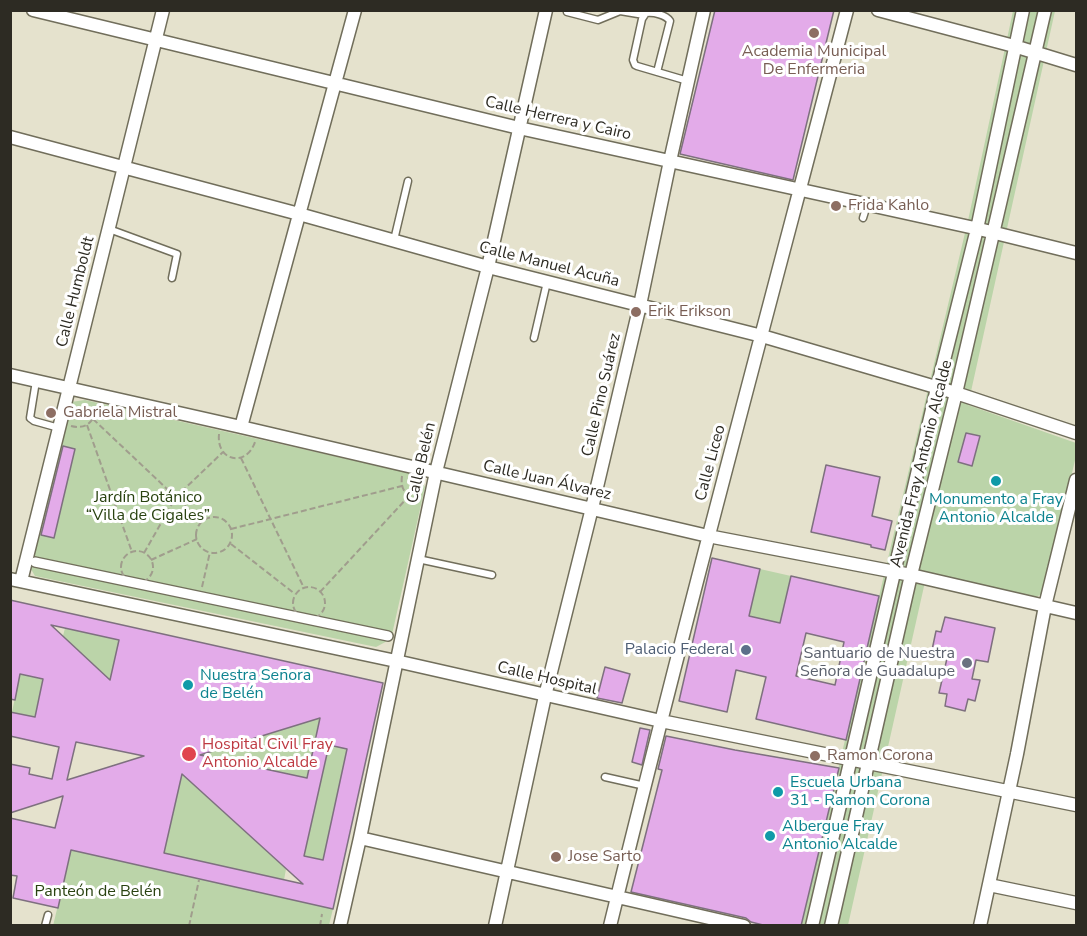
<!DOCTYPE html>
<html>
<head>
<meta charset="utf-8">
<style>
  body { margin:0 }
  #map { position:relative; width:1087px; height:936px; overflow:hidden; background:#e5e2cd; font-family:"Nunito Sans",sans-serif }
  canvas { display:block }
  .frame { position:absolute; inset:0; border:12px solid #2d2b23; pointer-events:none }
</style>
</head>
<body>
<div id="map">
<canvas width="1087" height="936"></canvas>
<div class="frame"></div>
</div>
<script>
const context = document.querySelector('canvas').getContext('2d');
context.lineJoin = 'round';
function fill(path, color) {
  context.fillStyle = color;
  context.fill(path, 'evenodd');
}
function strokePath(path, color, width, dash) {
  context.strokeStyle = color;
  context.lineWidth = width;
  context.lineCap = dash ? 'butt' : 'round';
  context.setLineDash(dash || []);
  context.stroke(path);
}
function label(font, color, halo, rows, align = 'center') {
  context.font = font + ' "Nunito Sans",sans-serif';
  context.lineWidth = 6;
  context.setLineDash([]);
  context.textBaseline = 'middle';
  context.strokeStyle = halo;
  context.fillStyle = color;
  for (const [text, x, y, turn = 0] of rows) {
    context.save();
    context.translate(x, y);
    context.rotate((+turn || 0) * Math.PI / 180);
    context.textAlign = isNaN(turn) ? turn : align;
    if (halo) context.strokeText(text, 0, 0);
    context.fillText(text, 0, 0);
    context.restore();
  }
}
const green = new Path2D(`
  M1013 11H1055L968 405 1076 443V456L1044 593 1036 597 927 573 848 925 801 926 969 216Z
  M85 400 418 475 425 487 391 639 376 647 35 576 28 564 71 402Z
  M760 569 791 576 780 623 749 616Z
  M65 628 119 640 110 680 63 636Z
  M20 674 43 679 35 717 12 712Z
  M336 714 354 717 323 860 304 856Z
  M320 718 307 778 200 755Z
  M182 774 286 869 284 880 164 853Z
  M71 850 333 909 329 925 53 926Z`);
const building = new Path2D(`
  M715 10H834L793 180 680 154Z
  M966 433 980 436 972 466 958 462Z
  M63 446 75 449 54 538 41 535Z
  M826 465 880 477 872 516 892 521 885 550 871 547V545L811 532Z
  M712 558 760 569 749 616 780 623 791 576 879 596 846 740 756 719 766 677 736 670 727 712 679 701ZM806 633 844 642 835 685 796 676Z
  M10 600 383 683 333 909 71 850 58 908 13 898 17 876 10 875V818L55 828 63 796 10 813V764L30 768 29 774 52 779 59 747 10 736V712L35 717 43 679 20 674 15 700 10 699ZM51 625 119 640 110 680ZM320 718 307 778 200 755ZM76 742 144 756 67 780ZM329 745 347 749 323 860 304 856ZM182 774 303 884 164 853Z
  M945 617 995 628 988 662 976 660 972 679 980 680 975 701 968 699 965 711 945 706 947 694 939 693 948 654 932 650 936 631 941 632Z
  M605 667 630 674 622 703 597 698Z
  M640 728 650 730 642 765 632 762Z
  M666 736 735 750 839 768 801 926H767L751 922 746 918 631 892 662 770 658 769Z`);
const path = new Path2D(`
  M93 419 202 522
  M87 425 132 552
  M71 426C87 430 94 421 98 406
  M219 434C216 461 246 468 255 442
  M241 458 304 588
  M402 476C400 490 406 496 419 499
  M196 535a18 18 0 1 1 36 0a18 18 0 1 1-36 0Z
  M231 529 402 486
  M231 544 295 594
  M121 567a16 16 0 1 1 32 0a16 16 0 1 1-32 0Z
  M144 553 176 497 223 452
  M151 560 197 539
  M202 587 210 552
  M293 603a16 16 0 1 1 32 0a16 16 0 1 1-32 0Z
  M320 592 409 496
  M189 926 199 880
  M320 926 322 914`);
const service = new Path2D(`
  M567 12 598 20 620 11 644 15
  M657 72 670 21C666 15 654 12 646 13L642 19 633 60 635 65 637 66 688 81
  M863 218 867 205
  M109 229 177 254 172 278
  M394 240 408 181
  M534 338 547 282
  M36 381 30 418 34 421 59 428
  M418 559 492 575
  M605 777 645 786
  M45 926 48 915`);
const pedestrian = new Path2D(`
  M35 562 388 636`);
const minor = new Path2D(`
  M33 10 519 128 979 229 1076 253
  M878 10 1014 46 1076 65
  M10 137 299 214 488 267 762 336 956 393 1076 433
  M10 375 241 427 708 536 911 575 1076 613
  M241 427 355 10
  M10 579 396 661 661 721 1076 805
  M21 581 163 10
  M360 838 744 926
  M989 885 1076 903
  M340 926 360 838 436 472 488 267 546 10
  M495 926 545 696 592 508 640 305 670 161 704 10
  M610 926C685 619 767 315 847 10
  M812 926 937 388 977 229 1023 10
  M831 926 911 575 956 393 1045 10
  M980 926 1017 754 1045 606 1076 480`);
const markers = [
  [814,33,6,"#8d6e63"],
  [836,206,6,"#8d6e63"],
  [636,312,6,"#8d6e63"],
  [51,413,6,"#8d6e63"],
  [996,481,6,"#0f9aa8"],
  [746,650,6,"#5c6f8a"],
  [967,663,6,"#6b7280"],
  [188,685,6,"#0f9aa8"],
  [189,754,8,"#e0444e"],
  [815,756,6,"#8d6e63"],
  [778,792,6,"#0f9aa8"],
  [770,836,6,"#0f9aa8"],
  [556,857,6,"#8d6e63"]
];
const educationNames = [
  ["Academia Municipal",814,52,"center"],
  ["De Enfermeria",814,70,"center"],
  ["Frida Kahlo",848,206],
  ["Erik Erikson",648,312],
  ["Gabriela Mistral",63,413],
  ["Ramon Corona",827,756],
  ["Jose Sarto",568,857]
];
const streetNames = [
  ["Calle Herrera y Cairo",558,119,13],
  ["Calle Manuel Acuña",549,265,14],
  ["Calle Humboldt",76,292,-76],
  ["Calle Pino Suárez",602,395,-77],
  ["Calle Belén",422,463,-77],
  ["Calle Liceo",711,463,-75],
  ["Avenida Fray Antonio Alcalde",922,464,-76],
  ["Calle Juan Álvarez",547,481,13],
  ["Calle Hospital",547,679,13]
];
const parkNames = [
  ["Jardín Botánico",148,498],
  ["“Villa de Cigales”",148,516],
  ["Panteón de Belén",98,892]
];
const cultureNames = [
  ["Monumento a Fray",996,500,"center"],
  ["Antonio Alcalde",996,518,"center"],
  ["Nuestra Señora",200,676],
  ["de Belén",200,694],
  ["Escuela Urbana",790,783],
  ["31 - Ramon Corona",790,801],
  ["Albergue Fray",782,827],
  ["Antonio Alcalde",782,845]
];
const serviceNames = [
  ["Palacio Federal",734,650]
];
const worshipNames = [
  ["Santuario de Nuestra",955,654],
  ["Señora de Guadalupe",955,672]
];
const healthNames = [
  ["Hospital Civil Fray",202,745],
  ["Antonio Alcalde",202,763]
];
fill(green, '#bbd4a9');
fill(building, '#e3abe9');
strokePath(building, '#7e707f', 1.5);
strokePath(service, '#716e5b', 9);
strokePath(pedestrian, '#716e5b', 12);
strokePath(minor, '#716e5b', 15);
strokePath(path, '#a09d8d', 2, [6, 3]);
strokePath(service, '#fff', 6);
strokePath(pedestrian, '#fff', 9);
strokePath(minor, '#fff', 12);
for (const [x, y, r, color] of markers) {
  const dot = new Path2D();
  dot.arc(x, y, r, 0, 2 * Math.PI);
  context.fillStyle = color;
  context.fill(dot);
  strokePath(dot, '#fff', 2);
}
label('16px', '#785e54', '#fff', educationNames, 'left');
label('16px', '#2d2b23', '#fff', streetNames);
label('16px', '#294210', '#fff', parkNames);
label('16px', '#0d838f', '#fff', cultureNames, 'left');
label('16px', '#4e5e75', '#fff', serviceNames, 'right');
label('16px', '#5b616d', '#fff', worshipNames, 'right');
label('16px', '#be3a42', '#fff', healthNames, 'left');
</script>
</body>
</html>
